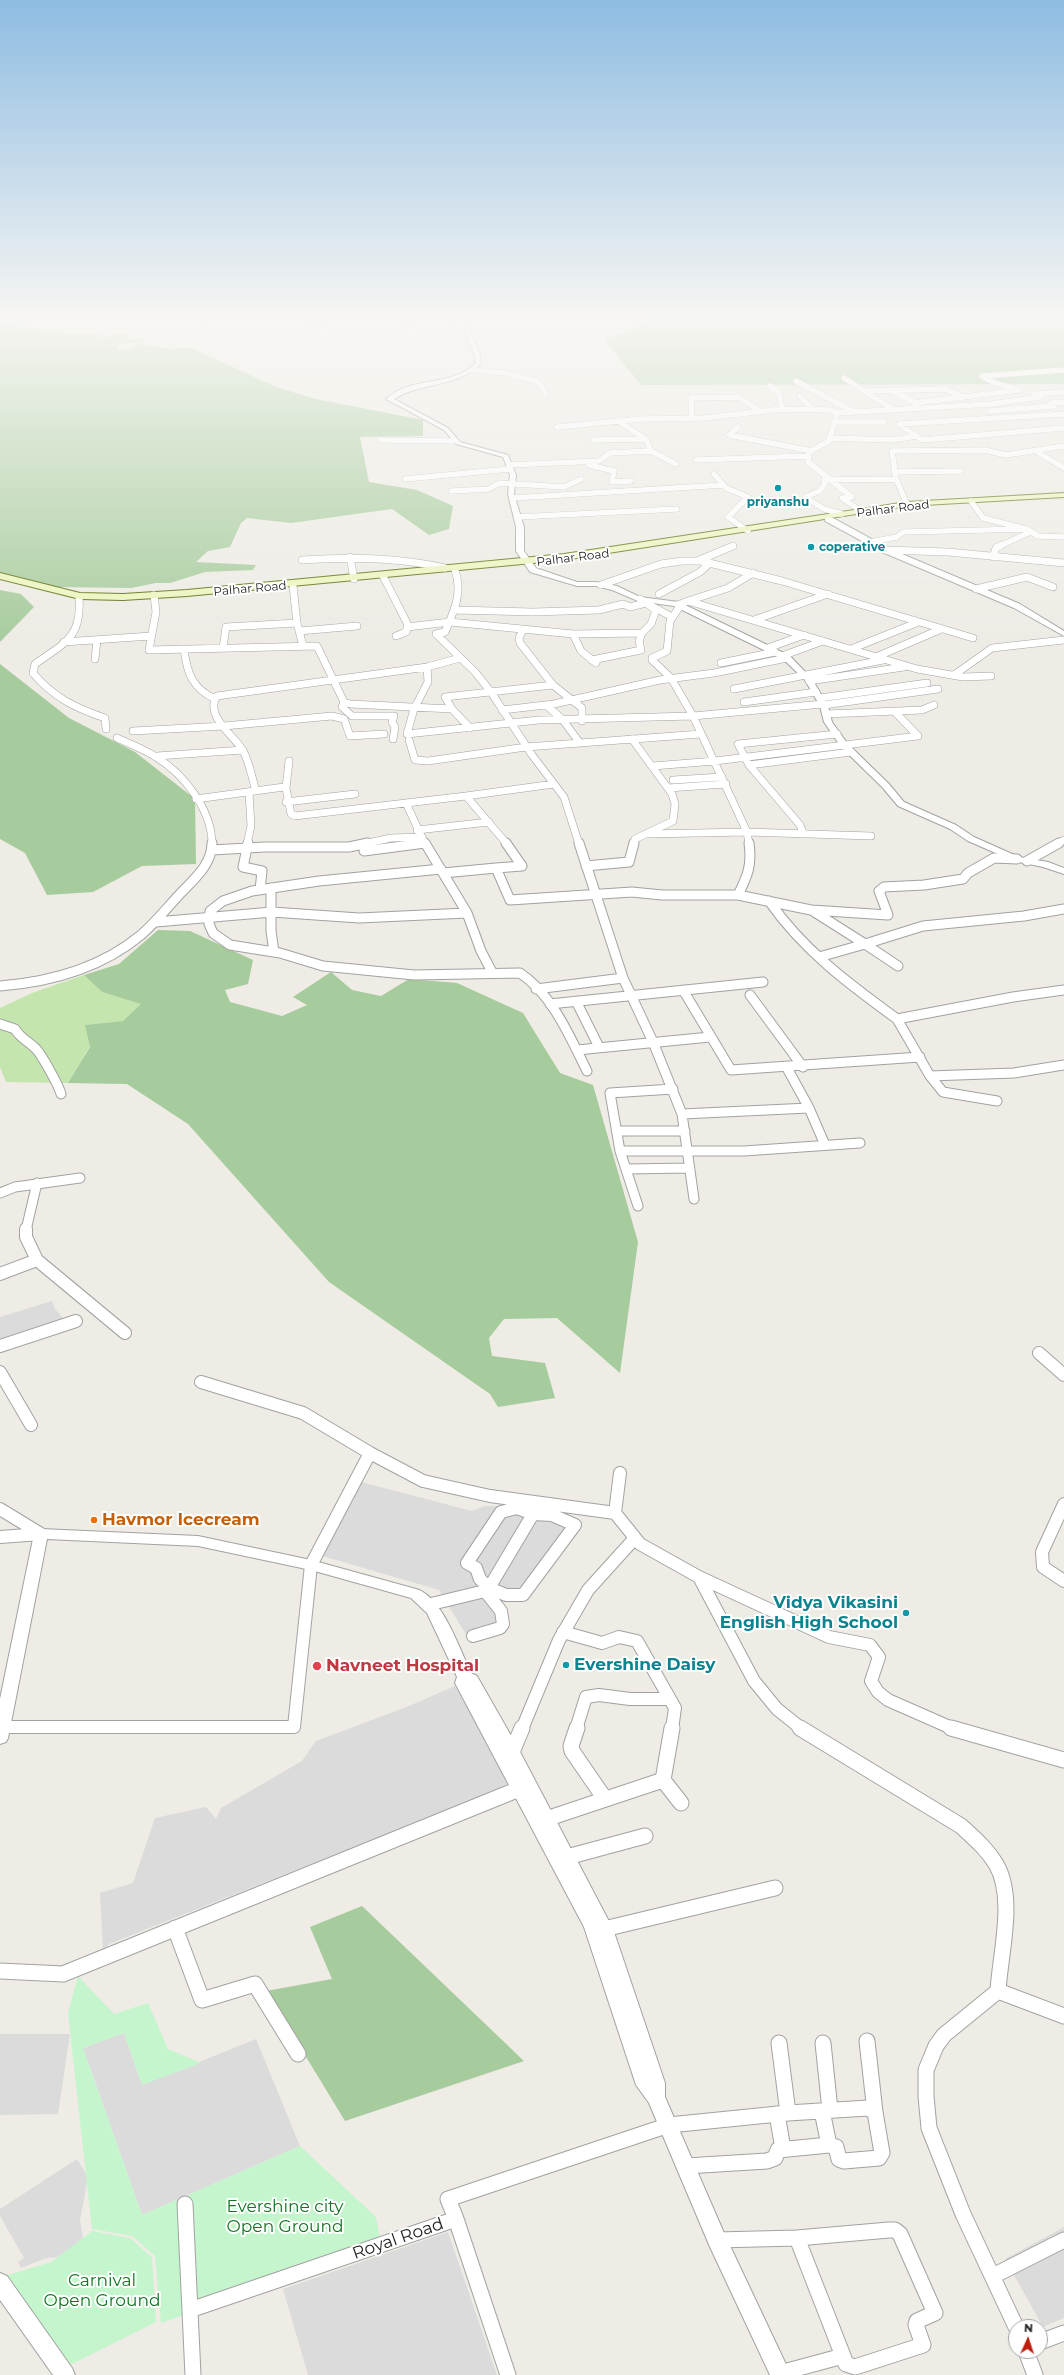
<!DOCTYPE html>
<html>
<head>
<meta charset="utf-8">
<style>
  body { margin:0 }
  #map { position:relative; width:1064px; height:2375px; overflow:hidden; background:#eeece5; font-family:Montserrat,sans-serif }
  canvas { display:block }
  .north { position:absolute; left:1008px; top:2319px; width:40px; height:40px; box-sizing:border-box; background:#fff; border:1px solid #a5a5a5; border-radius:50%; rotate:3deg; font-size:11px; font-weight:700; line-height:16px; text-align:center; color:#1e1e1e }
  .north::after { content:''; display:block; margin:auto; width:14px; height:18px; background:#bd1e0f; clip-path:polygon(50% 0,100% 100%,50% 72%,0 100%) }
</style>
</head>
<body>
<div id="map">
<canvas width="1064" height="2375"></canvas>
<div class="north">N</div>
</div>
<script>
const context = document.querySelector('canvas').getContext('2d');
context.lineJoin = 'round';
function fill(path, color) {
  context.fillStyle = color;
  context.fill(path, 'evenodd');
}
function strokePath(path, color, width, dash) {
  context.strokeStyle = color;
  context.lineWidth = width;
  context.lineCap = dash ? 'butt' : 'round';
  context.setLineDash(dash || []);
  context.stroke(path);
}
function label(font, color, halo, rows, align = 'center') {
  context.font = font + ' Montserrat,sans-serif';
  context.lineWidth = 4;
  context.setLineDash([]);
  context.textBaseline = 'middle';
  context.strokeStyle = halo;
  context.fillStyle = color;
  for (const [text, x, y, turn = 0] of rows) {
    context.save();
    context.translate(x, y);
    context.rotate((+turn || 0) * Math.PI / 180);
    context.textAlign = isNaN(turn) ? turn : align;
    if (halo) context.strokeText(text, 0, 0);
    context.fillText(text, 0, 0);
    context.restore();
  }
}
const residential = new Path2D(`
  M52 1301 55 1309 64 1319 0 1340V1317Z
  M361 1482 472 1511 485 1506 522 1507 578 1524 525 1596 514 1601 501 1599 497 1600 509 1615 507 1624 498 1633 471 1643 439 1590 319 1555Z
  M455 1686 509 1780 503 1788 109 1944 103 1951 100 1893 133 1883 155 1818 206 1807 216 1819 221 1808 302 1761 316 1741 409 1706Z
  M124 2033 142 2085 256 2039 300 2146 142 2215 83 2048Z
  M0 2034H70L58 2114 0 2115Z
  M77 2159 88 2177 80 2220 86 2256 46 2258 21 2268 18 2262 24 2258 0 2216V2209Z
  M1064 2227V2318L1043 2327 1005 2259Z
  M448 2232 497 2375H308L283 2289Z`);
const grass = new Path2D(`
  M84 975 102 992 142 1004 123 1021 86 1025 90 1046 68 1083 6 1082 0 1067V1008L32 993Z`);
const forest = new Path2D(`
  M658 316H1064V384L641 385 605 341Z
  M0 323 81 335H102L100 338 119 334 129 335 128 339H147L141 344C133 342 123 341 117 348L124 350 141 344 169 349 192 348 276 387 316 399 423 420V436L360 437 369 482 417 490 453 506 449 529 429 535 392 509 291 523 247 518 241 523 230 547 208 551 196 562 256 565 253 570 205 572 170 583H156L131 588 57 587 0 574Z
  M0 590 21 594 34 607 0 642Z
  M0 664 69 718 135 752 195 799 196 864 142 866 93 892 47 895 25 853 0 839Z
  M158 930 190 931 253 960 248 984 225 990 230 1002 282 1016 307 1005 293 997 331 972 352 990 381 996 409 979 457 983 523 1013 560 1073 593 1085 638 1242 620 1373 557 1318 504 1319 489 1338 492 1356 545 1363 555 1398 498 1407 490 1394 329 1282 188 1124 127 1084 68 1083 90 1047 85 1025 123 1021 141 1004 102 992 84 975 119 964Z
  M362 1906 524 2061 345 2121 266 1991 332 1979 310 1927Z`);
const park = new Path2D(`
  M78 1976 114 2014 148 2003 168 2049 201 2063 142 2085 124 2033 83 2048 142 2215 300 2146 376 2217 381 2244 161 2323 155 2256 132 2236 92 2229 68 2013Z
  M92 2231 130 2238 152 2257 156 2322 66 2367 1 2277 51 2262Z`);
const minorFar4 = new Path2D(`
  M154 316 215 326H266L331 331H466
  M552 316 565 319
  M312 324 360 320 413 326
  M453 325 491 322 518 316
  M472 370 505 373 535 381 540 384 545 393
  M982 376 995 383 1016 389
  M982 376 1064 370
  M844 378 894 410
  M796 381 856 413
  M770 386 779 393 782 409 831 410 837 413
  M892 390 915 403 1019 390
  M866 391 945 389 963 397
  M1034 394 1064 392
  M800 396 812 409
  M1050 403 1064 402
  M990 411 1054 406
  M1064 414 899 424 922 440 1064 428
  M692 418 691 398 738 397 760 411
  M836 422H884
  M557 427 641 419 704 418 782 409
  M738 427 729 435 812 451
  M829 438 892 440 917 436
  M380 440 455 441
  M593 440 646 439
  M651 451 676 464
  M1037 452 1064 468
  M696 460 807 456
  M509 465 599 461 610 453 651 451 646 439 618 421
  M589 465 614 471 612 482 631 481
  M894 472 961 471
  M714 474 726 488 748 497 728 517 748 531
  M405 479 510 469
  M896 479 892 451 985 450 1006 455 1064 446
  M451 491 489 489 499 483 564 487 581 479
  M512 498 724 485
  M971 501 983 518 1026 529 1038 536 1064 537
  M864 513 842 498 852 497 808 462 809 452 829 441 837 413 991 404 1041 397
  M842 514 824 509 805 497 820 491 825 483 824 480 896 479 908 506
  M517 517 677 509
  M870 542 897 537 903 532 1026 529
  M1000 546 1028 533`);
const minorFar3 = new Path2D(`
  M885 550 948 552 1064 563
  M350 557 354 579
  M993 557 996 548 1002 545
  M302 560C351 557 397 557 445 568
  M697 561 733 546
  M455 570C463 593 454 611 445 632L436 634 475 672 491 692 532 755 564 797 579 844
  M383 576 408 625 406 632 396 636
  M601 585 661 564 682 561H701L782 581 973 638
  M293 586 297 623 303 646
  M976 589 1027 577 1053 587
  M659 594 700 572 710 563
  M154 595 156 612 149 650 317 646 344 702 350 704 452 709 445 697 553 685
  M79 598C82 638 64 643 35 664L33 673C53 697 75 708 105 718L106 729
  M688 601 728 588 753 573
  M678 605 688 601 917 669 963 677 991 676
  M680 606 670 621 667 651 652 658V660L671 678 693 716 747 832 749 844
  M455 610 533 612 599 610 623 604 630 607 646 603 672 617
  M754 620 828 594
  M407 627 450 622 573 634 642 633 651 624 656 610 640 599
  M523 630 519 638 520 643 553 685 582 708V721
  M299 631 357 626
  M573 634 581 651 596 663
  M64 642 151 636
  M223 648 226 627 297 623
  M768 648 804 635
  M184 649C187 673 192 688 215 699
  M851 649 916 623
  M782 656 823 641
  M876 657 939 630
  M95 659 97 640
  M592 660 641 650 639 641 642 633
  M721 663 775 652
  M427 667 428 682 414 709 407 734 539 720 693 716 823 704
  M954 675 992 648 1064 640
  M809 681 904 667
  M734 689 883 660
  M820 698 927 683
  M344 702 342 707 352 716H394L392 722 395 727 393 739
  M744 702 816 692
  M546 705 562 719 580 743
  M824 705 938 689
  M452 709 470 728
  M502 710 554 704 660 680 714 673 787 658
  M826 714 922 710 934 705
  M133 731 224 726 332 716 344 719 350 736 384 734
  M117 738C130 744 144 749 156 757 184 774 212 810 212 844
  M632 739 672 794 675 804 673 821 635 839 634 844
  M409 740 415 760 428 761 526 747 701 734
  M157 756 243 750
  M289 761 286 788 291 814 295 816 466 796 507 844
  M749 765 851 752
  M653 766 715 761 918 736 895 712
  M673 780 722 777
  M668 788 726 784
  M256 791C252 778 249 760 242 749 233 735 204 715 217 696L427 667 460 658
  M466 796 554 784
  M196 799 284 787
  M286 802 355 794
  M406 803 425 844
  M417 830 489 822
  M803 833 800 825 749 765 738 744 837 734
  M648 834 747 832 871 836
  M247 844 251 826 249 792
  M363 844 391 838 422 837
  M418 844 425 843
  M1057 844 1064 840`);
const minorFar2 = new Path2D(`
  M248 843 243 867 262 871 260 890
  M506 843 522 866 496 868 510 900 632 892 662 895H738L811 910 888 915 879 891 884 887 924 885 963 879 968 873 994 858 1017 859
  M579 843 623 978 653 1042 682 1114 694 1199
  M212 850 265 847H349L368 843
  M364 851 425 843
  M1027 861 1059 843
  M586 866 629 862 634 843
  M441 869 319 881 252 891 223 901 210 911 209 924 213 933 230 945 280 953 323 966 414 975 520 973C552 994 570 1037 587 1071
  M443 873 496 868
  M271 888V931L274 952
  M738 895C748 875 752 865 749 843
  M769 901C803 950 849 984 897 1019L1013 997 1064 990
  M813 911 865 944 923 926 1024 916 1064 909
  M467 913 481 951 492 972
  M156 922 272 912 359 918 467 913 425 843
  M819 957 865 944 898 966
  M0 986C51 982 101 968 141 935 155 923 166 909 179 895 193 880 212 865 212 843
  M536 989 623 978
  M683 990 731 1070 920 1057
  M750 995 803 1067
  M576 1001 599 1047
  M550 1004 763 982
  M897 1019 930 1076 1014 1073 1064 1065
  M0 1024 15 1029C20 1038 28 1041 35 1048 41 1053 59 1086 61 1094
  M577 1050 710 1037
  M787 1068 809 1108 825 1145
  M930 1076 943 1092 997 1101
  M682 1114 809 1108
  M617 1131H685
  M620 1151H744L860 1143
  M627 1169 688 1168
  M0 1193 15 1187 80 1178
  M638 1206 620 1151 610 1093 673 1089
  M26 1230 37 1183`);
const minorFar1 = new Path2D(`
  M26 1229V1237L37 1260 125 1333
  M0 1274 37 1260
  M0 1346 76 1321
  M1039 1353 1064 1375
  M0 1372 31 1425
  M201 1382 303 1413 370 1453 423 1481 490 1496 615 1513
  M620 1473 615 1513 640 1544 699 1577 829 1637 870 1645 879 1657 871 1681 878 1692 888 1700 954 1729
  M1064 1504 1042 1552 1043 1567 1064 1581
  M0 1509 41 1534
  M0 1537 41 1534
  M699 1577 754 1681 777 1709 802 1729
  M489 1588 506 1595H523L575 1525 552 1515 533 1514
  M489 1588 480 1579 476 1568 467 1563 501 1512 517 1508 533 1514
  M489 1588 533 1514
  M427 1605 485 1591 489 1588
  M563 1632 602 1643 619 1637 637 1641 675 1708 672 1729
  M473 1636 500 1628 503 1624 501 1611 485 1591
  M3 1727H294L311 1565 370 1453
  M522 1729 559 1640 588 1590 635 1538
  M576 1729 586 1697 599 1695 630 1699H668`);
const minor = new Path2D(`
  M577 1728 571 1746 572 1751 605 1799
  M800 1728 961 1826C974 1838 987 1849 996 1864 1016 1898 1000 1954 998 1991
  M951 1728 1064 1760
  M512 1752 522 1728
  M663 1780 681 1803
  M546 1819 663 1780 672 1728
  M567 1857 645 1836
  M175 1928 202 2000 255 1984 298 2054
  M604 1929 775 1888
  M0 1971 63 1974 524 1787
  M998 1991 944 2035 936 2046 926 2070V2096L929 2128 963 2214 1016 2327
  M998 1991 1064 2016
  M867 2041 875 2112
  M779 2043 788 2113
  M823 2043 830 2110
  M822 2111 829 2145
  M777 2114 783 2149
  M185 2204 193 2375
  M456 2219 508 2375
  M797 2238 843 2356
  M717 2240 797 2238 889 2230H895L900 2234 935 2313 917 2321 916 2325 923 2345 855 2367 846 2364 843 2356 780 2373
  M993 2276 1064 2240
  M190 2310 456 2219 448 2199 669 2125 788 2113 868 2108 875 2112 882 2153 879 2158 844 2161 839 2159 836 2147 829 2145 778 2150 775 2158 767 2161 686 2166
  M1040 2342 1064 2333
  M1026 2351 1035 2375`);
const tertiary = new Path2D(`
  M457 316H463L479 351 481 364C457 388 421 382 394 399L448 428 460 442 508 455 516 475 514 494 524 527V551L536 568 577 582H596L617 586 640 597 679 602 790 656 812 679 828 706 832 722 847 743 889 784 904 802 956 825 974 837 1019 857 1048 862 1064 868V874L1043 867 1014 861 968 841 950 829 898 806 883 788 841 747 824 722 820 706 805 680 784 660 674 606 638 601 612 590 596 586H577L530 572 516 551V527L508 494 510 475 503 457 456 444 444 430 386 399C410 376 452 387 476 363L473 351Z
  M825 517H831L888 548 1020 604 1064 631V636L1014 608 882 552 825 521Z
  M41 1529 198 1536 311 1560 416 1589C442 1596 460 1650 471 1673L477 1676 518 1748 613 1929 665 2083V2097L724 2233 791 2375H770L710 2247 649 2103 636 2085 584 1927 455 1683 457 1677 427 1613 411 1598 311 1570 198 1546 47 1539 8 1738 6 1742 0 1744V1699L34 1534 36 1530Z
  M0 2273 7 2276 72 2368 75 2375H53L0 2300Z`);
const secondary = new Path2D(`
  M1064 493V497L907 506 564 560 187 596 123 600 80 599 0 579V573L80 593 123 594 187 590 564 554 907 502Z`);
const markers = [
  [778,488,4,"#0f9aa8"],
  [811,547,4,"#0f9aa8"],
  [94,1520,4,"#e8710a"],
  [906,1613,4,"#0f9aa8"],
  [566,1665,4,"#0f9aa8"],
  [317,1666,5,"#e0444e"]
];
const farCulturenames = [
  ["priyanshu",778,502],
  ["coperative",819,547,"left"]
];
const farStreetnames = [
  ["Palhar Road",893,509,-7],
  ["Palhar Road",573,558,-7],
  ["Palhar Road",250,589,-5]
];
const nearFoodnames = [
  ["Havmor Icecream",102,1520]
];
const nearCulturenames = [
  ["Vidya Vikasini",898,1603],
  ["English High School",898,1623],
  ["Evershine Daisy",574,1665,"left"]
];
const nearHealthnames = [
  ["Navneet Hospital",326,1666]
];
const nearParknames = [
  ["Evershine city",285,2207],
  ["Open Ground",285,2227],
  ["Carnival",102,2281],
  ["Open Ground",102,2301]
];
const nearStreetnames = [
  ["Royal Road",398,2239,-19]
];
fill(residential, '#dcdbdb');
fill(grass, '#c4e5ae');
fill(forest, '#a6cb9c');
fill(park, '#c5f5cd');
strokePath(minorFar4, '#a2a2a2', 6);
strokePath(minorFar3, '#a2a2a2', 8);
strokePath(minorFar2, '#a2a2a2', 11);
strokePath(minorFar1, '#a2a2a2', 14);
strokePath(minor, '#a2a2a2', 17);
strokePath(tertiary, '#a2a2a2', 2);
strokePath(secondary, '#5a6d0d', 2);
strokePath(minorFar4, '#fff', 5.5);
strokePath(minorFar3, '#fff', 7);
strokePath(minorFar2, '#fff', 9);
strokePath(minorFar1, '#fff', 12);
strokePath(minor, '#fff', 15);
fill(tertiary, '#fff');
fill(secondary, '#edf5bc');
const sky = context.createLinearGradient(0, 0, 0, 648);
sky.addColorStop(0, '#8ebce2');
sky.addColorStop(0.49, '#f7f6f3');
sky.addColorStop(1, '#f7f6f300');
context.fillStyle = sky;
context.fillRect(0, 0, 1064, 648);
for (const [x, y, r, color] of markers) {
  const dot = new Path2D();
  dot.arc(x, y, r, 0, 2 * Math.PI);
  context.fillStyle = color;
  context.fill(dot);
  strokePath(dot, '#fff', 1.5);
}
label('bold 12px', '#0d838f', '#fff', farCulturenames);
label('12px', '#1e1e1e', '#fff', farStreetnames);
label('bold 17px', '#c56008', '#fff', nearFoodnames, 'left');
label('bold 17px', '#0d838f', '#fff', nearCulturenames, 'right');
label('bold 17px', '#be3a42', '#fff', nearHealthnames, 'left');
label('17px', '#137424', '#fff', nearParknames);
label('17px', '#1e1e1e', '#fff', nearStreetnames);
</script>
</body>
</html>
